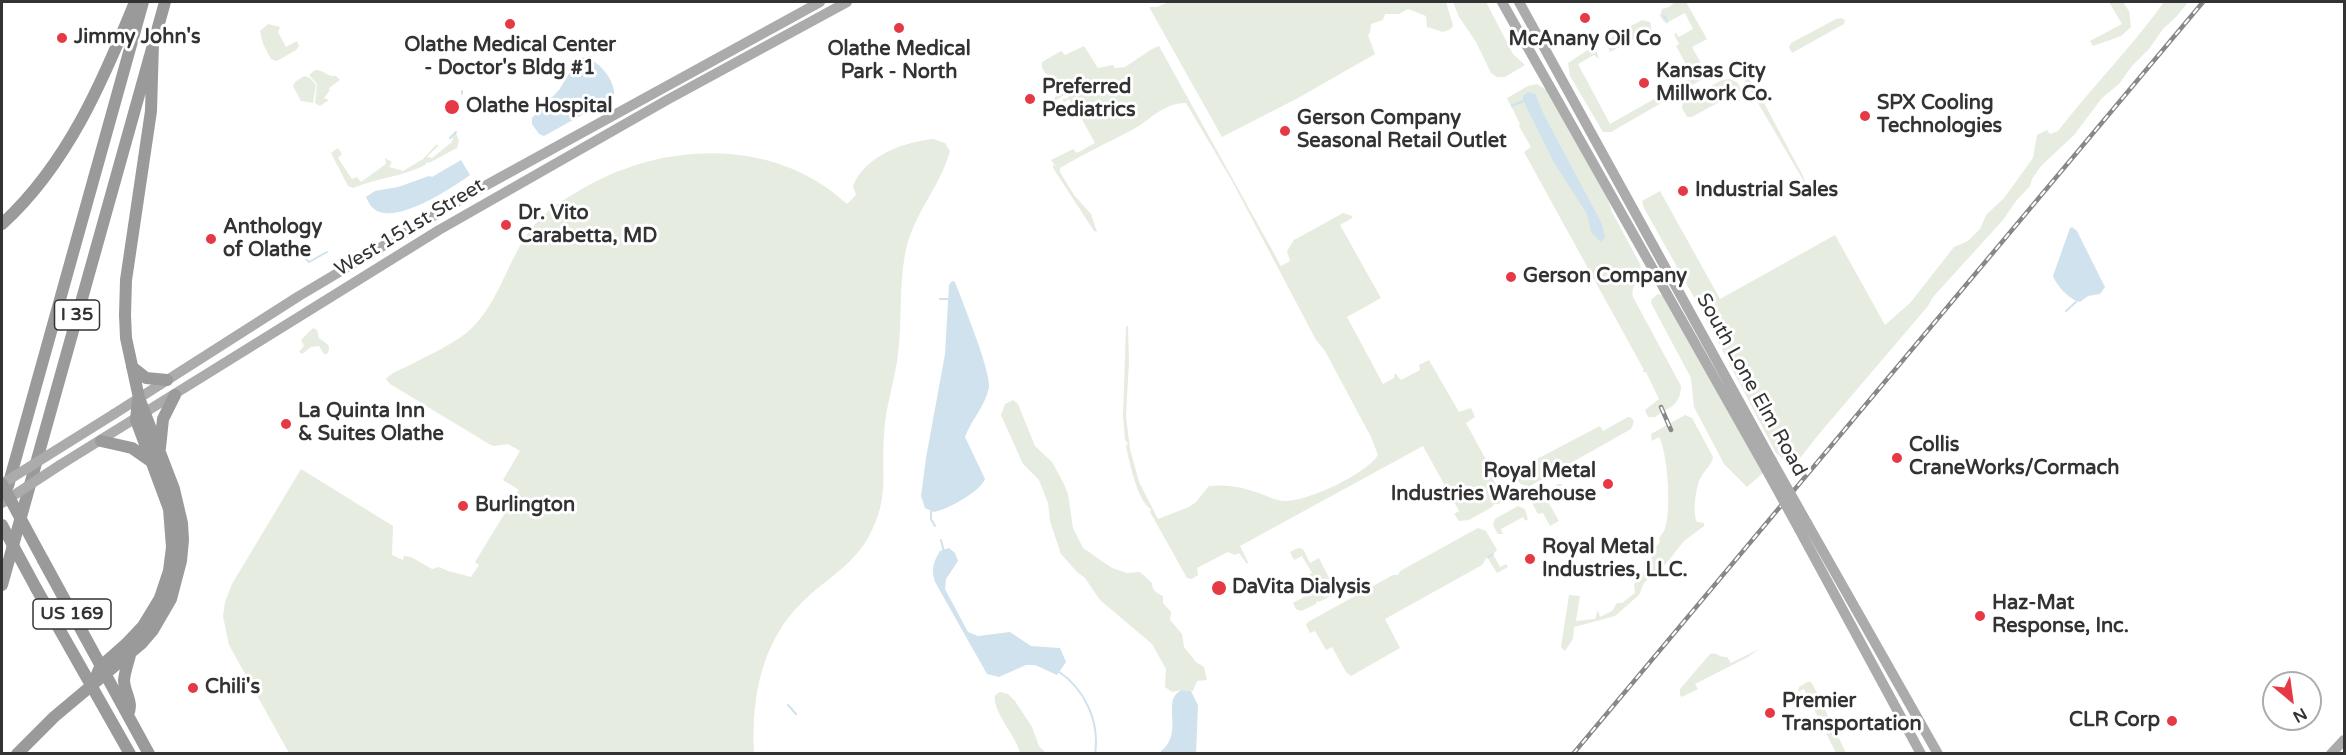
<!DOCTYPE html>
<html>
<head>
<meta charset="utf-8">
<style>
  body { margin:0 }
  #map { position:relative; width:2346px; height:755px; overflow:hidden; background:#fff; font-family:"Varela Round",sans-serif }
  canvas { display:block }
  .frame { position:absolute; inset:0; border:3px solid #333; pointer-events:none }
  .north { position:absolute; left:2262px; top:671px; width:60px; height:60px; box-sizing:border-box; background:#fff; border:2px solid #adadad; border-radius:50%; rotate:151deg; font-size:16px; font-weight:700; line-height:24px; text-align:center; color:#333 }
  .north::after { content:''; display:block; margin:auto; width:21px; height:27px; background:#e63946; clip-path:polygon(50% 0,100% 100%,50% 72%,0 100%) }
</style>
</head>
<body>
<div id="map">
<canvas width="2346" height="755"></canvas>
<div class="frame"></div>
<div class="north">N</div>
</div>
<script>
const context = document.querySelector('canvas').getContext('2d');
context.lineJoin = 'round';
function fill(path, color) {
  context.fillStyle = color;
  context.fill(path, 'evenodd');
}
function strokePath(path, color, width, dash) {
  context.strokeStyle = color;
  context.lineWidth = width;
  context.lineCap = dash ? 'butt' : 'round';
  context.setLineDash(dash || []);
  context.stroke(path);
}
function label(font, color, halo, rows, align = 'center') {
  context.font = font + ' "Varela Round",sans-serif';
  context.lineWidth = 6;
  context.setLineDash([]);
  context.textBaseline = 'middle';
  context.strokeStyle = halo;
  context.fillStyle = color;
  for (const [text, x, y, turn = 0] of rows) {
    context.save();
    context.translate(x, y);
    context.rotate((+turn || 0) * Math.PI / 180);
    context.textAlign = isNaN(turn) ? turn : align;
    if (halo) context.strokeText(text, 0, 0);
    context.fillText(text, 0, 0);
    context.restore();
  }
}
const green = new Path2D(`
  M1169 2H1446L1453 25 1451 29 1443 32 1427 27 1426 16 1408 9 1399 14H1385L1383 20 1371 24 1370 33 1368 35 1375 54 1298 98 1222 137 1149 7H1157Z
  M1453 2H1486L1513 54 1525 65 1505 77H1497L1491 73 1476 42 1459 17Z
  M1675 2H1686L1707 39 1692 47 1708 76 1611 132H1603L1570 76 1568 63 1589 49 1597 52 1599 59 1594 55 1578 64 1610 124 1693 77 1676 46 1679 44 1674 34 1676 33 1679 37 1693 29 1685 13 1668 22 1664 16 1665 23 1660 16 1662 9 1669 7Z
  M2109 2H2123L2129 11 2131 27 2121 36 2093 46 2090 41 2122 24Z
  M2164 2H2188L2177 16 2163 29 2149 49 2132 66 2119 84 2102 98 2074 135 2041 166 2032 179 2030 186 2016 201 2003 220 1933 297 1928 306 1819 434 1793 467 1776 453 1705 317 1644 208 1642 201 1660 191 1720 299 1835 235 1885 325 1910 303 1954 247 1968 241 1980 229 1986 215 2004 198 2033 158 2037 135 2047 130 2050 134 2058 131C2092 87 2131 48 2164 2Z
  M1841 18 1845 20 1844 24 1792 53 1789 47 1791 43 1836 19Z
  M1642 20 1650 22 1652 30 1610 52 1607 45 1608 39Z
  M268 24 280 27 278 32 286 47 297 41 299 46 296 50 277 61 271 59 263 44 260 31Z
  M1084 46 1098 68 1113 65 1115 68 1125 67 1152 49 1159 46 1281 266 1290 261 1287 251 1294 240 1343 213 1352 216V218L1340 225 1381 298 1347 317 1383 384 1394 378 1395 373 1401 380 1420 370 1419 365 1429 360 1459 412 1471 408 1475 417 1466 423 1496 478 1494 481 1498 487 1505 483 1509 486C1511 496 1503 505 1494 504L1492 507 1469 520 1459 521 1454 514 1459 511 1423 446 1240 546 1248 562 1247 564 1239 553 1235 555 1228 552 1197 568 1198 575 1192 579 1187 578 1150 512 1151 509C1138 502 1129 462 1126 446L1128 444 1125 440 1123 416 1126 326H1128L1129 362 1126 416 1130 449 1139 482 1158 519 1189 507 1196 502 1209 486C1227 484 1242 487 1259 493 1267 496 1276 501 1285 501 1309 501 1366 474 1378 455L1371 437 1325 351 1316 340 1232 181 1186 103C1162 103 1151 120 1132 130 1107 143 1083 154 1060 168V172L1074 195 1091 214 1097 232 1094 231 1053 168V165L1056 167 1051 160 1073 149 1077 153 1095 143 1079 114 1072 118 1070 115 1076 111 1069 99 1064 102 1062 99 1068 98 1069 92H1064L1063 96 1055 101 1054 98 1058 95 1049 78 1043 81 1042 78 1047 75 1042 68V62L1061 51 1065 55Z
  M315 70C323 69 327 77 336 76L340 80 329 88 330 90 324 98 329 100 320 106 315 103 317 84 309 75Z
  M304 76 310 78 316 85 313 103 301 101 293 86 295 82Z
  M1745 76 1755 86 1803 176 1806 185 1744 79Z
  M1730 79 1738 83 1741 90 1692 117H1687L1682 108 1683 101 1722 80Z
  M1537 84 1548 91 1608 199 1612 212 1640 264C1644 277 1630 283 1633 297L1681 386C1681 399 1675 406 1664 411L1662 406 1660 407 1662 412 1655 417H1648L1645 410 1659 399 1646 372H1642L1644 370 1524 152 1531 147 1519 126 1520 124 1507 98 1528 86Z
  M456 133 459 141 457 148 429 163 427 162 425 165C402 177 376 178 353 188L348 186 331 153 338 148 342 154 338 158 352 179 357 177 361 182 386 164 385 158 392 162 389 167 403 171 423 159 437 144 438 146 427 157 432 158 452 142 453 135Z
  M933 139 945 143 950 151C940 188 913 213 905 254 899 287 902 321 898 354 895 381 885 407 884 435 881 475 890 497 869 536 855 562 833 575 812 593 763 634 751 693 754 753H289L229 645 223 616 225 602 232 584 301 469 393 526 392 555 403 560 404 556 411 557 432 569 439 567 448 571 471 577 479 565 475 562 519 490 503 480 520 451 508 444 494 446 489 444 390 384 386 379C392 372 402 369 410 365 430 354 455 344 472 328 503 297 509 251 539 220 553 205 570 196 587 186 668 141 776 138 847 204L856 195 853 186C865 156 903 142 933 139Z
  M1658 294 1662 295 1763 473 1747 487 1724 464 1694 407 1691 378 1651 303 1652 299Z
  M313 328 317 330 319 338C325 343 333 345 327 354H324L319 346 311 347 302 354 299 352 304 346 301 340Z
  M1013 400 1018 404 1035 446 1052 462 1063 482 1068 494 1073 528 1083 548 1112 568 1127 573 1140 572 1152 583C1152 591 1157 593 1163 596V603L1171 612 1170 620 1182 634 1184 647 1196 662 1204 667 1207 680 1197 681 1193 691 1182 690 1172 692 1165 687 1166 669 1152 644 1100 600 1085 578 1077 572 1061 554 1050 521 1048 503 1039 480 1023 464 1001 415 1005 404Z
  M1685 415 1692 418 1713 457C1711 467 1705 469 1701 477 1696 485 1692 513 1697 522L1704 523V526L1684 541 1661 570 1653 574 1644 583 1639 595 1615 616 1574 627 1573 639 1565 651 1561 647 1569 595 1580 596 1576 621 1595 619 1598 610 1600 617 1612 611 1617 603H1622L1635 593 1634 584 1643 576 1645 566 1651 561 1654 549 1660 542 1659 539C1660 536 1662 534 1664 531 1672 515 1668 453 1659 437L1652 441 1651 434Z
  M1628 417 1632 418 1634 422 1631 429 1530 486C1523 486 1517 483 1516 476L1519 472H1522L1525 476 1534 471 1531 464 1537 459 1600 426 1603 431Z
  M1558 484H1563L1546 498 1559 521 1550 526 1543 513 1538 514 1533 505V499Z
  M1518 506 1525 509 1528 519 1525 521 1523 517 1501 529 1503 534H1498L1493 525 1495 519Z
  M1478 528 1486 531 1497 550 1493 554 1500 567 1506 564 1508 567 1497 573 1487 557 1482 565 1385 619 1400 648 1351 676 1346 672 1332 647 1326 650 1315 631 1310 633 1306 625 1308 622 1393 575H1398L1400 571Z
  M1298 548 1303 549 1310 563 1319 558 1335 590 1333 595 1319 602 1317 601 1316 604 1301 611 1296 609 1293 603 1320 588 1312 578 1307 580 1305 577 1312 573 1302 556 1294 560 1290 552Z
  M1759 649 1748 657 1695 684 1698 689 1682 697 1680 695V689L1710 654C1716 652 1720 658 1727 657L1731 663Z
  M1807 682H1811L1814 687 1846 753H1836L1804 689 1798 692 1799 687Z
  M1000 692 1008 694 1015 701 1032 727 1039 746 1046 753H1020C1016 735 992 712 995 695Z`);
const water = new Path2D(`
  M583 57C597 58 616 81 614 95L609 100 544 136 539 134 532 124V118L559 90 575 64Z
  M1528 92 1535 94 1544 115 1602 224 1605 237 1601 242 1591 232 1587 214 1553 161 1523 100V96Z
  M461 160 470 175C452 188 395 226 374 209 370 206 368 201 366 197L375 191 398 187 429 176 432 177Z
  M2072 227 2077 231 2105 287 2100 294 2088 296 2080 302C2070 300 2056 285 2053 276L2070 228Z
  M952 281 955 282C962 301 991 371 989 387 986 405 971 420 965 437L985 479C980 492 948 509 934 512L925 508 921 496 926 458 945 354 949 285Z
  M949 548 955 553 958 561 946 579 945 589 968 632 978 636 1010 632 1031 646 1060 648 1066 662 1057 675 1035 665H1026L999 677 987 674 935 582C931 569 933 563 940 551Z
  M1182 690 1191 691 1198 705 1196 753H1159C1187 733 1159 700 1182 690Z`);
const stream = new Path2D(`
  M1664 16 1667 22
  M488 76 499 70
  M462 91V94
  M1512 106 1523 101
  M450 138 456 132
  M305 258 309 262 327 252
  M940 299H949
  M2066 311 2076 302
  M931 509V519L935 526
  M941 540 944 552
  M1488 557 1493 554
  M1058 671C1085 689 1100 722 1095 754
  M788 705 796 714`);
const major = new Path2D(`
  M1502 2 1766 469
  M1519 2 1772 461
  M114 414 299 296 472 193 820 2
  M60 465 439 230 667 100 847 2
  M1807 523 1938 754
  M1799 529 1921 754
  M2331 754 2344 740`);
const highway = new Path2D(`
  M2 224C67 165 103 81 135 2
  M132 367 146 378 167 380
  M101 441 132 448 152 462
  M160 448 163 419 175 395
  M8 486 143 2
  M43 560 149 754
  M2 585 165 2
  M36 588 130 754
  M92 686 100 667 126 644 143 626 160 598 169 571 172 547 169 509 136 420 138 400
  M128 714C134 703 124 692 124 680 125 671 128 663 130 655
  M17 754 54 717 141 644 153 630 171 599 181 561 183 540 182 523 174 489 139 398 126 338 125 315 126 280 151 111 153 44`);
const rail = new Path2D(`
  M1661 407 1671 430
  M1573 754 2203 2`);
const majorBridge = new Path2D(`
  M1772 461 1807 523
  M1766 469 1799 529
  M2 484 114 414
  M2 503 60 465`);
const highwayBridge = new Path2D(`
  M2 484 43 560
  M2 525 36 588`);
const markers = [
  [1585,18,6,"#e63946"],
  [510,24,6,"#e63946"],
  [899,28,6,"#e63946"],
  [62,38,6,"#e63946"],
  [1644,83,6,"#e63946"],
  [1030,99,6,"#e63946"],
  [452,107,8,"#e63946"],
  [1865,116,6,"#e63946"],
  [1285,131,6,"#e63946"],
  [1683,191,6,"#e63946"],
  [506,225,6,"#e63946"],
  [211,239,6,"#e63946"],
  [1511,277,6,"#e63946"],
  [286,424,6,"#e63946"],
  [1897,458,6,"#e63946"],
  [1608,484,6,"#e63946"],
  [463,506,6,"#e63946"],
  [1530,559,6,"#e63946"],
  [1219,588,8,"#e63946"],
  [1980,616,6,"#e63946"],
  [193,688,6,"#e63946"],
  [1770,713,6,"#e63946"],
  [2172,721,6,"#e63946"]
];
const shields = [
  [77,315,45],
  [72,614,78]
];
const shieldNames = [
  ["I 35",77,315],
  ["US 169",72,614]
];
const poiNames = [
  ["Jimmy John's",74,38],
  ["McAnany Oil Co",1585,40,"center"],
  ["Olathe Medical Center",510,46,"center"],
  ["- Doctor's Bldg #1",510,69,"center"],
  ["Olathe Medical",899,50,"center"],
  ["Park - North",899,73,"center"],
  ["Kansas City",1656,72],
  ["Millwork Co.",1656,95],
  ["Preferred",1042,88],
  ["Pediatrics",1042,111],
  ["SPX Cooling",1877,104],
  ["Technologies",1877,127],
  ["Olathe Hospital",466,107],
  ["Gerson Company",1297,119],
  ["Seasonal Retail Outlet",1297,142],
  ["Industrial Sales",1695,191],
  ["Dr. Vito",518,214],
  ["Carabetta, MD",518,237],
  ["Anthology",223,228],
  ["of Olathe",223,251],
  ["Gerson Company",1523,277],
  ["La Quinta Inn",298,412],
  ["& Suites Olathe",298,435],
  ["Collis",1909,446],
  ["CraneWorks/Cormach",1909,469],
  ["Royal Metal",1596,472,"right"],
  ["Industries Warehouse",1596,495,"right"],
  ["Burlington",475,506],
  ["Royal Metal",1542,548],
  ["Industries, LLC.",1542,571],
  ["DaVita Dialysis",1232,588],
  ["Haz-Mat",1992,604],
  ["Response, Inc.",1992,627],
  ["Chili's",205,688],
  ["Premier",1782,702],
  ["Transportation",1782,725],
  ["CLR Corp",2160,721,"right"]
];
const streetNames = [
  ["West 151st Street",410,228,-31],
  ["South Lone Elm Road",1751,385,61]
];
fill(green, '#e6ecdf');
fill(water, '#cfe2ee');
strokePath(stream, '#cfe2ee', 2);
strokePath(major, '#ababab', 10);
strokePath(highway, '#9a9a9a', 12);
strokePath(rail, '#888', 4.5);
strokePath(rail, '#fff', 2, [7]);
strokePath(majorBridge, '#ababab', 10);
strokePath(highwayBridge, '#9a9a9a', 12);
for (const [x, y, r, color] of markers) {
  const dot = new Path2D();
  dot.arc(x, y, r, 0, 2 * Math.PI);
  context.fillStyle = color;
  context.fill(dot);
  strokePath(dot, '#fff', 2);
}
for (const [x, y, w] of shields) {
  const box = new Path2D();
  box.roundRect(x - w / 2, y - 15, w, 30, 4.5);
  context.fillStyle = '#fff';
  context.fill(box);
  strokePath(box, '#333', 1.5);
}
label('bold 18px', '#333', null, shieldNames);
label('bold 20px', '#333', '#fff', poiNames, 'left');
label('20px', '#333', '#fff', streetNames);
</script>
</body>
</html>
